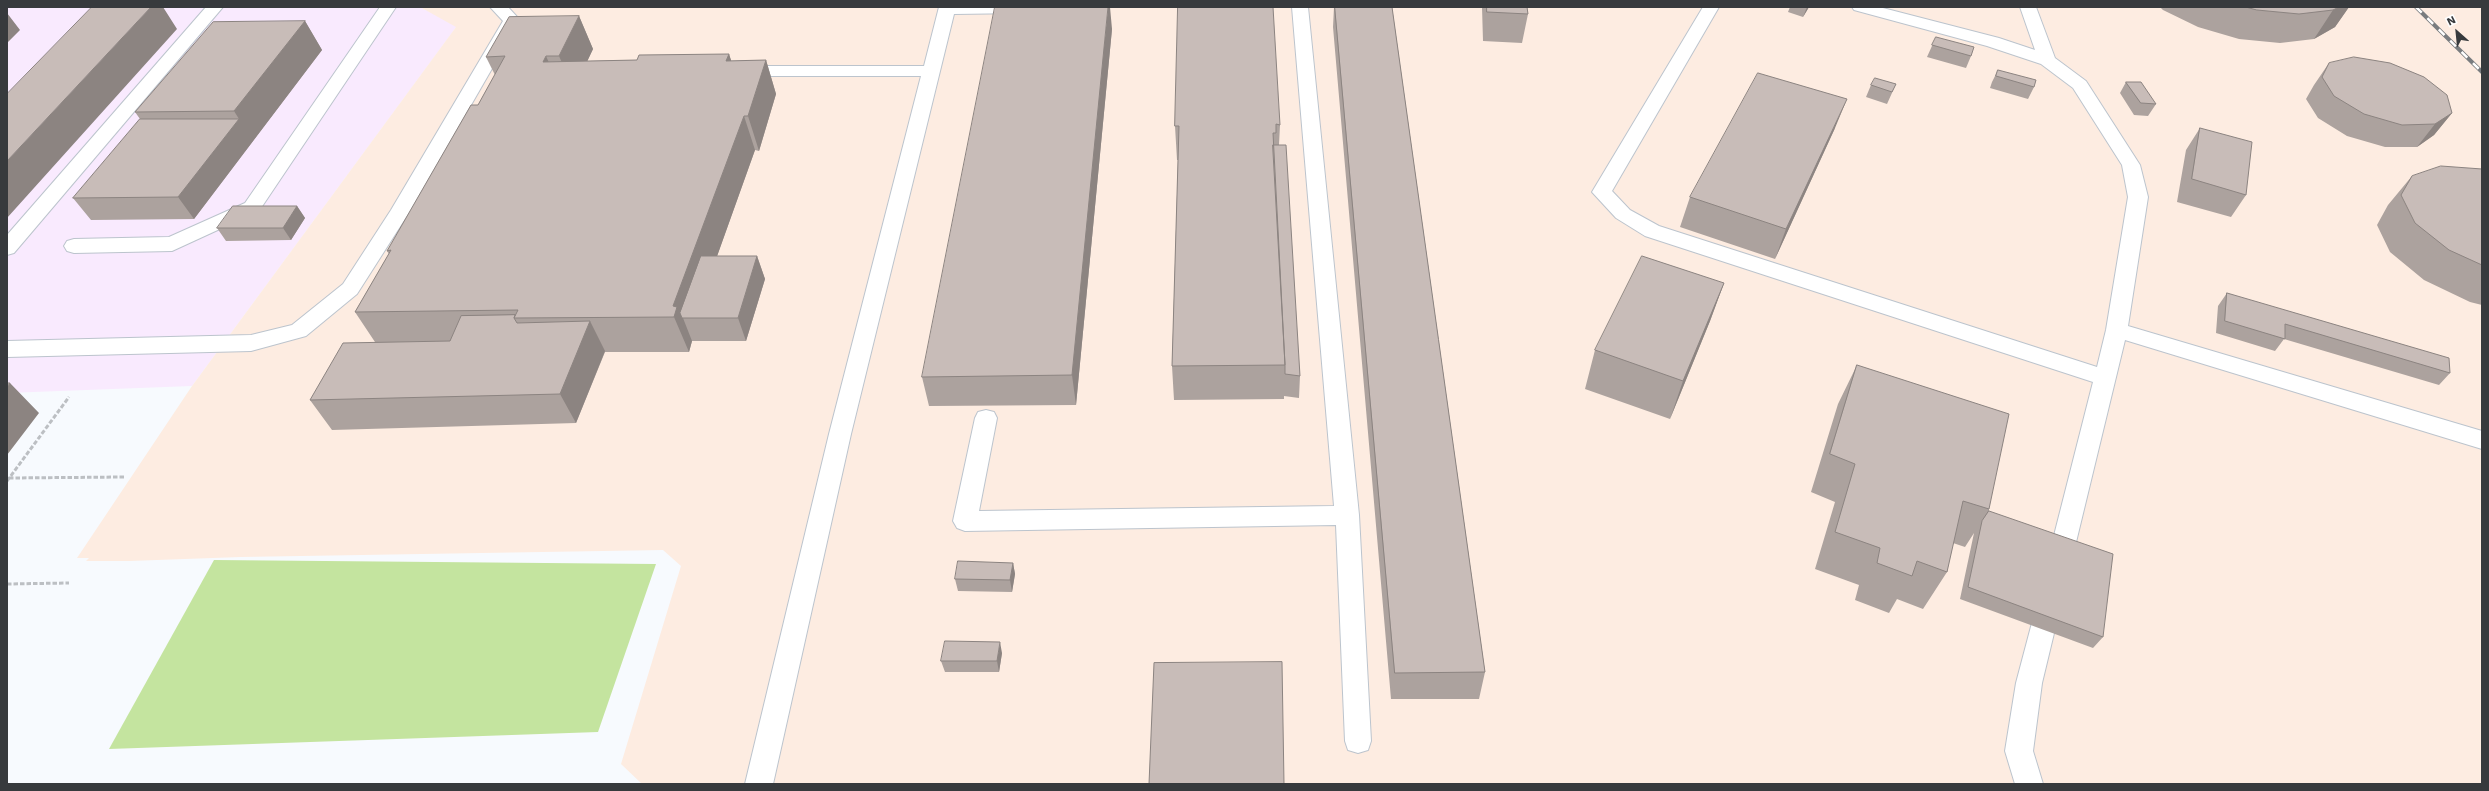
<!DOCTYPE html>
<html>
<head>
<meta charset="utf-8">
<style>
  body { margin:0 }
  #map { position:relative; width:2489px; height:791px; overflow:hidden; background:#f7fafe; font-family:"Work Sans",sans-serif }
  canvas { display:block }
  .frame { position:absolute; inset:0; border:8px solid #373a3d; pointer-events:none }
  .north { position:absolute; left:2437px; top:12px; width:40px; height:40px; -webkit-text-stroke:3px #fff; paint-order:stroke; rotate:333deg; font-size:11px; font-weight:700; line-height:16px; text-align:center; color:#373a3d }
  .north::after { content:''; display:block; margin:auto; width:14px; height:18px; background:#373a3d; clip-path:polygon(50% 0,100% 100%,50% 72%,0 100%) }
</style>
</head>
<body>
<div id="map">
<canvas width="2489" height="791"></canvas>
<div class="frame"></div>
<div class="north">N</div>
</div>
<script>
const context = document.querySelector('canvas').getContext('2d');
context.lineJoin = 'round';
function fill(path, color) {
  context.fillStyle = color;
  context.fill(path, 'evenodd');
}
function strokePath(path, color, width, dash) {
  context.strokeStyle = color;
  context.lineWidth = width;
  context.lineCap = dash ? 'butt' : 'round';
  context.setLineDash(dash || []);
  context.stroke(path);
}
const commercial = new Path2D(`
  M7 7H420L457 26 192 386 7 393Z`);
const industrial = new Path2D(`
  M420 7H2482V784H642L621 764 681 566 663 550 241 557 129 561H86L89 558H77L192 386 456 27Z`);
const green = new Path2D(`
  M214 560 656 564 598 732 109 749Z`);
const path = new Path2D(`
  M9 478 125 477
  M7 481 69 397
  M7 584 69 583`);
const lane = new Path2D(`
  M206 7H223L14 253 7 255V235Z
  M380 7H396L259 211 172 251 74 253 67 251 64 246 67 241 74 239 169 237 245 203Z
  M490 7H508L520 20 410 211 357 294 306 336 251 351 7 357V341L251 335 292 325 343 284 391 210 503 21Z
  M939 7 1033 8 1031 11 1025 13 954 14 851 434 773 784H745L829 434 921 76H740L734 75 731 71 734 67 740 66H924Z
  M1292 7H1308L1359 515 1371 741 1368 750 1358 753 1348 750 1345 741 1336 525 965 531 957 528 953 521 975 418 978 412 986 410 994 412 997 418 979 511 1334 506Z
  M1703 7H1719L1612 191 1630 210 1659 226 2097 367 2106 330 2128 197 2122 165 2073 88 2041 64 1987 46 1854 10 1852 7H1879L1999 38 2035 50 2020 7H2036L2055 58 2086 81 2140 165 2148 197 2128 326 2482 431V449L2125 340 2070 567 2067 574 2058 577 2049 574 2046 567 2093 382 1645 236 1616 218 1592 192Z
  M2050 589 2059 593 2062 600 2042 683 2033 751 2043 784H2015L2005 751 2016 683 2038 600 2041 593Z`);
const rail = new Path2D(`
  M2416 7 2482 72`);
const wall = new Path2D(`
  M1178 7 1280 125 1279 145 1300 376 1299 398 1284 396V395V399L1174 400 1172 366 1178 160H1177L1175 126Z
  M1334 7H1392L1485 672 1479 699H1391L1333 27Z
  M1482 7H1527L1528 14 1522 43 1483 41Z
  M1790 7H1809L1803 17 1788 12Z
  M2160 7H2349L2335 27 2314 39 2280 43 2239 39 2198 27 2163 10Z
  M579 16 593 49 587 61 637 60 729 54 731 61 766 60 776 94 759 151 755 150 717 256H757L765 279 746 341H692L689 352H605L576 423 332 430 310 400 375 342 355 312 389 254 387 251 478 105 495 75 486 57Z
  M305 21 322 50 194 219 91 220 73 198 140 119 135 112Z
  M1112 29 1076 405 929 406 922 377Z
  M1936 37 1971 56 1966 68 1927 57Z
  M2329 63 2452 113 2434 135 2417 147H2385L2347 136 2318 118 2306 99 2314 85Z
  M1998 70 2034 87 2028 99 1990 88 1992 82Z
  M2126 82 2156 104 2148 116 2134 115 2120 93Z
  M1896 84 1887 104 1866 97 1871 85Z
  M1835 128 1775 259 1680 227 1690 197Z
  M2200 128 2246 195 2231 217 2177 202 2186 150Z
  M2482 169V305L2470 302 2424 280 2390 252 2377 225 2388 205 2412 176Z
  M297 206 305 218 291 240 226 241 217 228Z
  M1724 283 1710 321 1670 419 1585 389 1595 350Z
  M2227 293 2450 373 2439 385 2284 339 2275 351 2216 333 2218 306Z
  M1857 365 1989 509V511L2103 637 2093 648 1960 599 1974 533 1965 547 1953 543 1947 572 1923 609 1897 599 1889 613 1855 600 1859 585 1815 569 1835 502 1811 492 1838 404Z
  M1013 563 1015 574 1012 592 958 591 955 579Z
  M1002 653 999 672H945L941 661Z`);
const shadedWall = new Path2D(`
  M151 7H163L177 29 7 218V161Z
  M1108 7H1110L1112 29 1076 405 1072 375Z
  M1807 7H1809L1803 17Z
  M2339 7H2349L2335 27 2314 39 2333 10Z
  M7 13 20 30 7 43Z
  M579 16 593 49 574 90 559 56Z
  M305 21 322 50 194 219 178 197 239 119 234 111Z
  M729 54 740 87 726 61Z
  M546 56 561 90 543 62Z
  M766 60 776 94 759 151 748 116Z
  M1847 99 1835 128 1775 259 1786 229Z
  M2452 113 2434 135 2417 147 2435 124Z
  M744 116 755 150 695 318H683L692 341 689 352 674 317 673 306Z
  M297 206 305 218 291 240 283 228Z
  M757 256 765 279 746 341 738 318Z
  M1724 283 1710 321 1670 419 1683 381Z
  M590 321 605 351 576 423 560 394Z
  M10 383 39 413 7 455V387Z
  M1013 563 1015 574 1012 592 1010 580Z
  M1000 642 1002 653 999 672 997 661Z`);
const building = new Path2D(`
  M92 7H151L7 161V94Z
  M995 7H1108L1072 375 922 377Z
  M1178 7H1273L1280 125 1276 124V133H1273L1285 365 1172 366 1179 126H1175Z
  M1335 7H1392L1485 672 1395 673Z
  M1487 7H1527L1528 14 1487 12Z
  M2246 7H2339L2333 10 2299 14 2257 10Z
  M579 16 559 56H546L543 62 637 60 639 55 729 54 726 61 766 60 748 116H744L673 306 677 307 674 317 514 318 518 310 355 312 391 250 387 251 471 105H478L505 56 486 57 509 17Z
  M305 21 234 111 135 112 213 22Z
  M1936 37 1974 47 1971 56 1932 45Z
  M2354 57 2390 63 2424 77 2447 95 2452 113 2435 124 2402 125 2364 114 2334 96 2322 77 2329 63Z
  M1998 70 2036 80 2034 87 1996 76Z
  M1758 73 1847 99 1786 229 1690 197Z
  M1875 78 1896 84 1892 92 1871 85Z
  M2126 82H2141L2156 104 2141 103Z
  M140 119H239L178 197 73 198Z
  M2200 128 2252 142 2246 195 2192 179Z
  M1273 145H1286L1300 376 1285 374V365Z
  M2441 166 2482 169V265L2449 250 2415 223 2401 195 2412 176Z
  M233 206H297L283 228H217Z
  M701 256H757L738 318H682L680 313Z
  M1642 256 1724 283 1683 381 1595 350Z
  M2227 293 2449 358 2450 373 2285 324V339L2225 321Z
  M515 315 514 318 517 323 590 321 560 394 310 400 343 343 450 341 461 316Z
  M1857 365 2009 414 1989 509 1963 501 1947 572 1917 561 1912 576 1877 563 1880 548 1835 532 1855 464 1830 454Z
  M7 383H10L7 387Z
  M1989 511 2113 554 2103 637 1968 587 1982 521Z
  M958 561 1013 563 1010 580 955 579Z
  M945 641 1000 642 997 661H941Z
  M1282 662 1284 784H1149L1154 663Z`);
fill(commercial, '#f9eafe');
fill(industrial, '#fdece1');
fill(green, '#c4e49f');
strokePath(lane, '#bcc4cd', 2);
strokePath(path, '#bcbfc3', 3, [4.5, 2]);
fill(lane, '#fff');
strokePath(rail, '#797c7f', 4);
strokePath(rail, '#fff', 2.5, [8]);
fill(wall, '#aca29e');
fill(shadedWall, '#8c8481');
fill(building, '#c8bcb8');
strokePath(building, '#8c8481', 1);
</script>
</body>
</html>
